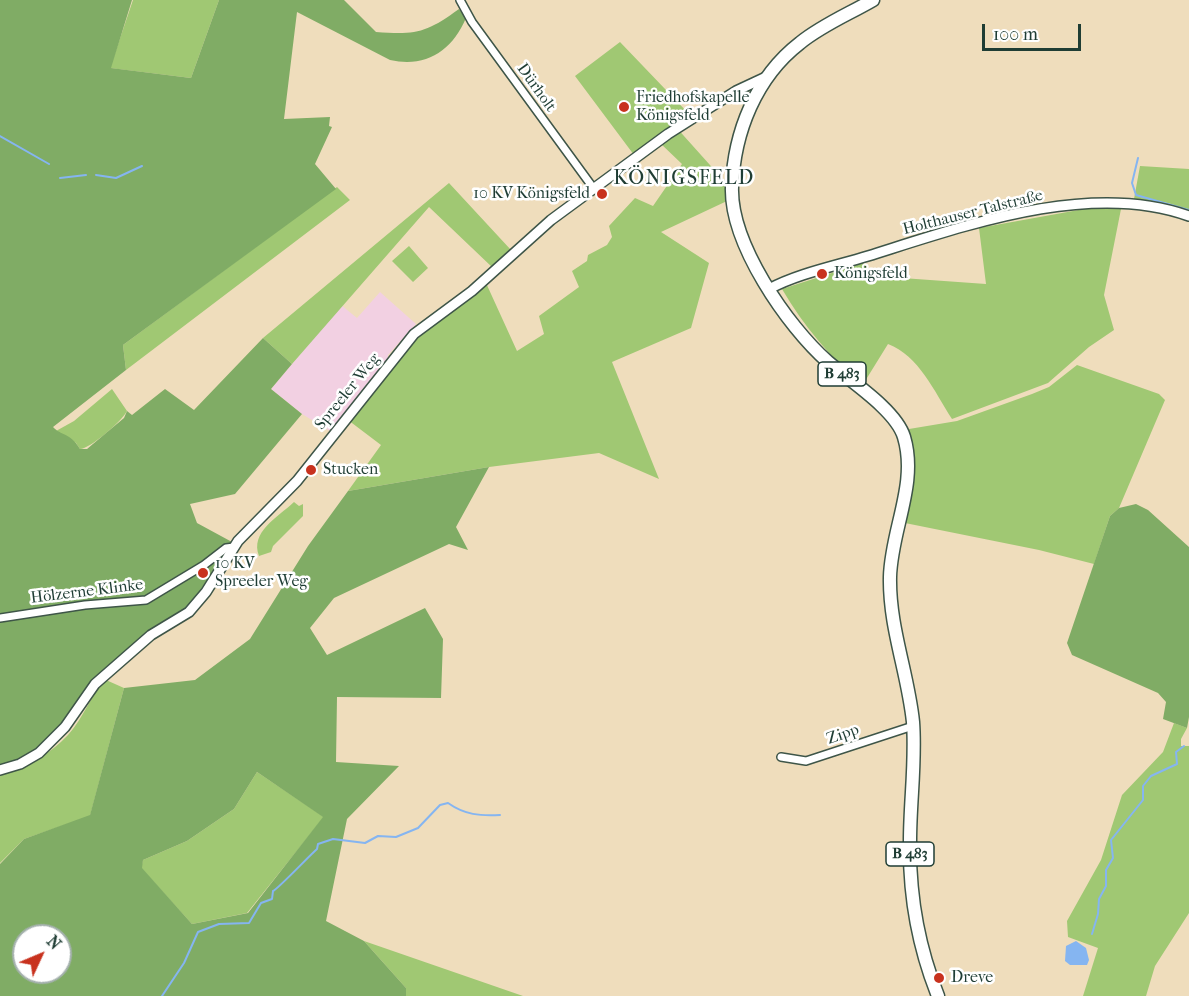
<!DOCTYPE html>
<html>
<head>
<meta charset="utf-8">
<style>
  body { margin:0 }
  #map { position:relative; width:1189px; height:996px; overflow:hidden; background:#efddbc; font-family:"IM FELL French Canon",serif }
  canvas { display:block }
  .north { position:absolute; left:12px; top:924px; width:60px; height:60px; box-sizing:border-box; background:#fff; border:2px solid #a5b1ae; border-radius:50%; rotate:46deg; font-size:16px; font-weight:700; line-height:24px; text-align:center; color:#1f3d34 }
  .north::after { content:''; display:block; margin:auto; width:21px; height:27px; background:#c8321e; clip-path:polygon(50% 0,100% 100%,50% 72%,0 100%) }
  .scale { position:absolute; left:982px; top:24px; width:99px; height:27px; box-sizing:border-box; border:3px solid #1f3d34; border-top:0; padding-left:8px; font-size:18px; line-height:21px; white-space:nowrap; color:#1f3d34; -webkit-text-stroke:4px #fff; paint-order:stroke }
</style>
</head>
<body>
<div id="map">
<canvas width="1189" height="996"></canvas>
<div class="north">N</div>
<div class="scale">100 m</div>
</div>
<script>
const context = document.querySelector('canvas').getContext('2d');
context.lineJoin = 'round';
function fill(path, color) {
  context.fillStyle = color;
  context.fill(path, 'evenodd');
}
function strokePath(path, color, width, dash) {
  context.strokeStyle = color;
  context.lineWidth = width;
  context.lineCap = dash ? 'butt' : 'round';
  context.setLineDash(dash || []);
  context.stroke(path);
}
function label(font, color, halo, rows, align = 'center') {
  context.font = font + ' "IM FELL French Canon",serif';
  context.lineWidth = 5;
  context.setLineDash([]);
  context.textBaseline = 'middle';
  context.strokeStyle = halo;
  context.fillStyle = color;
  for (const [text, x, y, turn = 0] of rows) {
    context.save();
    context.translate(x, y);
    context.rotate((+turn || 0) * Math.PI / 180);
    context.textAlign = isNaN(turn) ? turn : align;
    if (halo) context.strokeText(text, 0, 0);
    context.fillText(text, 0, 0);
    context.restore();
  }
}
const built = new Path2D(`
  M380 292 416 324 388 355V358L330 431 302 414 271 389 341 305 357 318Z`);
const green = new Path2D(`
  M133 0H219L191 78 110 68Z
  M620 42 689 114 675 126 727 184V201L661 232 709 263 691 328 612 362 659 479 599 453 489 467 348 491 381 445 348 420 421 333 486 283 517 351 544 334 539 316 579 287 572 271 587 261 588 255 607 245 612 237 609 226 635 198 653 206 682 164 660 143 634 155 575 76Z
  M1140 166 1189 169V211L1168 203 1134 199Z
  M449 183 511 250 493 268 429 207 292 364 263 338Z
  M337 187 350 200 126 370 123 345Z
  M1084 209H1121L1104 295 1114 330 1089 347 1048 383 952 419C934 391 919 356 888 344L862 386C830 356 804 327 782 289L863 263 874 276 986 284 979 228Z
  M409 246 428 268 413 282 392 261Z
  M1077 365 1159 394 1165 400 1119 508 1110 516 1094 564 1039 550 905 523 909 429 957 421 1032 394 1049 387Z
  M112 389 127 411C122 421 90 449 80 449L76 443 56 431 74 421Z
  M294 502 299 506 303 504V516L273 546 271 552 259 556C250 532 277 518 294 502Z
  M106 680 124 688 90 816 24 839 0 863V776C25 766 50 755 68 735 84 718 90 695 106 680Z
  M1174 723 1187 728 1181 739V746H1189V913L1155 966 1146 996H1083L1098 948 1068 937 1067 921 1101 860 1122 795 1163 752Z
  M257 772 324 817 247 913 192 924 141 868 143 860 187 841 234 809Z
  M364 941 523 996H406V988Z`);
const forest = new Path2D(`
  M0 0H132L111 68 191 78 219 0H344L376 32C416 35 426 33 459 9L466 18C452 51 426 68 390 60L297 12 284 119 330 117 329 126 332 127 315 164 336 189 123 345 126 370 53 427C61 436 70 432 80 449H87L124 418 127 411 132 415 165 389 194 410 263 338 292 364 271 389 302 414 235 494 190 504 197 523 232 542 190 606 93 682 49 740 25 758 0 767Z
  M489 467 456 527 468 550 449 544 334 598 310 628 327 655 425 608 443 639 441 698 337 697 336 762 399 766 347 819 326 921 364 941 406 988V996H0V864L24 839 90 815 124 688 195 680 250 639 308 546 348 491ZM257 772 323 817 248 913 192 924 142 868 143 860 187 841 234 809ZM24 936H60V972H24Z
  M1136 504 1148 510 1189 547V717L1187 728 1163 719 1166 702 1158 693 1072 655 1067 643 1110 516 1119 508Z`);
const water = new Path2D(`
  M1076 941 1086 948 1089 960 1087 965H1070L1065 961 1066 946Z`);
const stream = new Path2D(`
  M0 136 49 164
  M1138 158 1132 183 1136 195 1189 210
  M96 175 116 178 142 166
  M60 178 86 175
  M1092 934 1098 914 1099 899 1106 886V870L1113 858 1111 840 1143 800V786L1151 776 1177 764 1176 752 1184 746
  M162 996 184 963 198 932 219 924 249 923 261 903 272 899 273 891C278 889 309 856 317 849L318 844 333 839 365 843 378 836 396 837 418 828 440 805 448 803C465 815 480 816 500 815`);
const minor = new Path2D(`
  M460 0 472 22 594 189
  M0 618 85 605 146 600 204 565 226 548 234 547
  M781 757 806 761 913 726`);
const tertiary = new Path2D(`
  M769 289C799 273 836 266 868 256 964 226 1090 180 1189 216
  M0 770 20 764 39 753 65 727 95 684 151 635 189 612 206 592 238 541 297 481 414 334 472 291 551 220 668 134 736 91 766 77`);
const primary = new Path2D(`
  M873 0C849 14 822 25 800 43 756 77 734 132 732 187 730 243 787 326 828 362 849 380 896 410 904 437 918 484 891 530 890 577 889 627 908 673 913 722 916 762 910 801 910 841 909 895 918 946 938 996`);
const markers = [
  [624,107,6,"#c8321e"],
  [602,194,6,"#c8321e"],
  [822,274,6,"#c8321e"],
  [311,470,6,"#c8321e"],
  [203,573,6,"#c8321e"],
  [939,978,6,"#c8321e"]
];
const shields = [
  [842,374,48],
  [910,854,48]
];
const shieldNames = [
  ["B 483",842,374],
  ["B 483",910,854]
];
const streetNames = [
  ["Dürholt",536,88,54],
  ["Holthauser Talstraße",973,213,-14],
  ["Spreeler Weg",348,392,-51],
  ["Hölzerne Klinke",87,592,-7],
  ["Zipp",843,735,-19]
];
const poiNames = [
  ["Friedhofskapelle",636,98],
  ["Königsfeld",636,116],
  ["10 KV Königsfeld",590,194,"right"],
  ["Königsfeld",834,274],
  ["Stucken",323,470],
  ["10 KV",215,564],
  ["Spreeler Weg",215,582],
  ["Dreve",951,978]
];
const quarterNames = [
  ["KÖNIGSFELD",684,179]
];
fill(built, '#f2d0e2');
fill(green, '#a0c873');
fill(forest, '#80ac65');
fill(water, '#85b5f1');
strokePath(stream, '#85b5f1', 2);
strokePath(minor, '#3e5548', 10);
strokePath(tertiary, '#3e5548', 12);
strokePath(primary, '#3e5548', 15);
strokePath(minor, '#fff', 7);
strokePath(tertiary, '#fff', 9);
strokePath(primary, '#fff', 12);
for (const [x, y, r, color] of markers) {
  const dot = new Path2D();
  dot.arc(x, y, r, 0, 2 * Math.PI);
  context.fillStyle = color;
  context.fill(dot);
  strokePath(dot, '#fff', 2);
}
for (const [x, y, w] of shields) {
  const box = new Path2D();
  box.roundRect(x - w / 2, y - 12, w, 24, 4.5);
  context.fillStyle = '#fff';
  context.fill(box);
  strokePath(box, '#1f3d34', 1.5);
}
label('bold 15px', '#1f3d34', null, shieldNames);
label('16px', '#1f3d34', '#fff', streetNames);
label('16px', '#1f3d34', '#fff', poiNames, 'left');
context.letterSpacing = '1.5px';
label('20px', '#1f3d34', '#fff', quarterNames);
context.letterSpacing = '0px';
</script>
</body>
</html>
